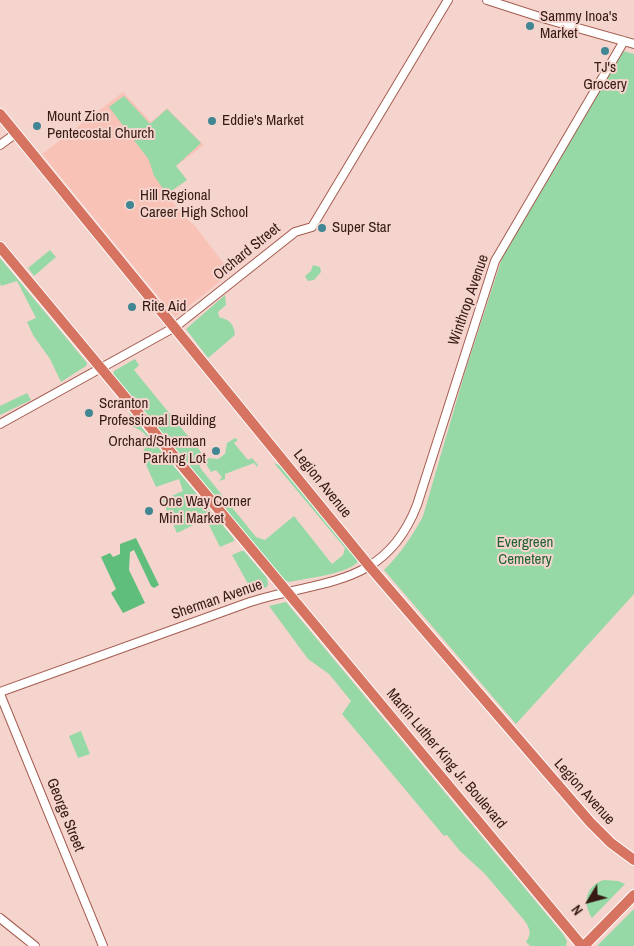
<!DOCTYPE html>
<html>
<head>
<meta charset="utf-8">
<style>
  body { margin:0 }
  #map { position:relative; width:634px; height:946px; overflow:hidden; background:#f5d4cd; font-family:"Archivo Narrow",sans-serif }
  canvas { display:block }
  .north { position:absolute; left:564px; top:876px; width:50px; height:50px; -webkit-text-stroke:4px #f5d4cd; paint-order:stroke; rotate:233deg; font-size:14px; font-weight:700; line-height:20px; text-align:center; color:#381a15 }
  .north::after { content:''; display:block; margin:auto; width:18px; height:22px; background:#381a15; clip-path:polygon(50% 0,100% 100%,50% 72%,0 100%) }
</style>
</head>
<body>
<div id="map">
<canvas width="634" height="946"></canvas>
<div class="north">N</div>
</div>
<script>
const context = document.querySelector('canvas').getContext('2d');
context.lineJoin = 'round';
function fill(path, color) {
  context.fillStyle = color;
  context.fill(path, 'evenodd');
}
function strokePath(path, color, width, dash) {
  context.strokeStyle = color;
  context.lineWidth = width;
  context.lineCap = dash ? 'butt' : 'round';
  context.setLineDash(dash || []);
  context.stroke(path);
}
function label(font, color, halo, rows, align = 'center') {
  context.font = font + ' "Archivo Narrow",sans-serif';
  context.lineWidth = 4;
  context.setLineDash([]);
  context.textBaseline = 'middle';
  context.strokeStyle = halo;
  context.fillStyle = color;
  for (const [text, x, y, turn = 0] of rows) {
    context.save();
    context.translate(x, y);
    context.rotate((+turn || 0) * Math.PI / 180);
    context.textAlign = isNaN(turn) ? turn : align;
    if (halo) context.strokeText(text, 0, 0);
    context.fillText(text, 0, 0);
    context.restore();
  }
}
const built = new Path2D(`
  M123 92 151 122 167 108 204 145 176 166 187 180 167 195 184 216 196 227 231 273 175 317 42 154Z`);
const green = new Path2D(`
  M623 51 634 54V594L516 724 384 570C400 554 412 537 423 516L465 372 502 258Z
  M124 96 150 124 167 109 201 143 176 166 187 180 167 194 154 176 149 160 109 107Z
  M50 250 56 257 34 276 28 268Z
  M0 258 87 363 86 366 61 382 50 359 33 335 27 322 36 318 17 281 1 286 0 283Z
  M313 265 320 267 321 272 314 280 308 281 305 276 311 271Z
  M225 295 226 305 218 312 219 317C230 320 234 324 235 335L208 358 186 329Z
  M135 359 139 365 134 370 201 452 199 464 201 469 256 537 265 540 294 516 332 564 343 555 345 548 274 463 281 466 359 560C351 574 306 578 290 582L284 580 113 374 114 371Z
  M27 393 31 400 0 415V406Z
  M129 412 234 539V541L220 547 206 519 177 533 162 500 183 491 179 479 156 487 142 456C142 451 145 449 147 445 150 435 141 430 133 427Z
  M235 438 238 440 234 443 248 460 252 458 258 465 257 467 254 463 225 474V479L219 481 222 477 216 470 211 472 206 464V460L209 458 218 459 225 454 227 443Z
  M241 551H244L267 578 268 584 267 587 252 591 232 555Z
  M286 602 563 934 567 941 566 946H530L526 942C532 934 530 928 524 920L485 874 460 851 447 835 444 836 342 714 351 701 329 674 308 659 269 606Z
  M81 731 90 754 78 758 69 736Z
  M604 880 618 881 625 884 592 918C582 903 586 885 604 880Z
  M634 909V946H597Z`);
const forest = new Path2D(`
  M136 538 159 585 154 588 151 586 134 550 130 552 129 570 145 603 123 613 111 593 116 589 101 557 110 553 113 557 120 554V544Z`);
const secondary = new Path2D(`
  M487 0 546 19 634 44
  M0 145 15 134
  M0 424 175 327 295 232 312 227 448 0
  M0 692 250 602C322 579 385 588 417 505L495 261 624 41
  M0 694 103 946
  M0 918 35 946`);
const highway = new Path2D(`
  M0 114 370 567 590 822 611 843 634 860
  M0 247 582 946
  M584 946 634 895`);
const markers = [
  [530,26,5,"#418693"],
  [605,51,5,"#418693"],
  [212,121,5,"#418693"],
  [37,126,5,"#418693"],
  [130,205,5,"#418693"],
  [322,228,5,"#418693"],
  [132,307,5,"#418693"],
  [89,413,5,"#418693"],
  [216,451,5,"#418693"],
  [149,511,5,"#418693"]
];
const poiNames = [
  ["Sammy Inoa's",540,17],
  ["Market",540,34],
  ["TJ's",605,68,"center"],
  ["Grocery",605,85,"center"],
  ["Mount Zion",47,117],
  ["Pentecostal Church",47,134],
  ["Eddie's Market",222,121],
  ["Hill Regional",140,196],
  ["Career High School",140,213],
  ["Super Star",332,228],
  ["Rite Aid",142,307],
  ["Scranton",99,404],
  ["Professional Building",99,421],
  ["Orchard/Sherman",206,442,"right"],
  ["Parking Lot",206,459,"right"],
  ["One Way Corner",159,502],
  ["Mini Market",159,519]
];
const streetNames = [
  ["Orchard Street",247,252,-39],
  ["Winthrop Avenue",469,300,-71],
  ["Legion Avenue",322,484,51],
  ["Sherman Avenue",217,600,-19],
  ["Martin Luther King Jr. Boulevard",446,759,50],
  ["Legion Avenue",584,792,48],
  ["George Street",65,815,68]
];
const parkNames = [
  ["Evergreen",525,543],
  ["Cemetery",525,560]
];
fill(built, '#f8c2b7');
fill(green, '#96d9a7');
fill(forest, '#5fbe7c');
strokePath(secondary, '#a45c4f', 10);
strokePath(highway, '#fff', 12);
strokePath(secondary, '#fff', 8);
strokePath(highway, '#d67361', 10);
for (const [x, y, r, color] of markers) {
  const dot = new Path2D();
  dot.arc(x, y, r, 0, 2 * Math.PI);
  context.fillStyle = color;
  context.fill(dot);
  strokePath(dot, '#f5d4cd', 2);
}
label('15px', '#381a15', '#f5d4cd', poiNames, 'left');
label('15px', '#381a15', '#f5d4cd', streetNames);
label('15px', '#206236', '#f5d4cd', parkNames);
</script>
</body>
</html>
